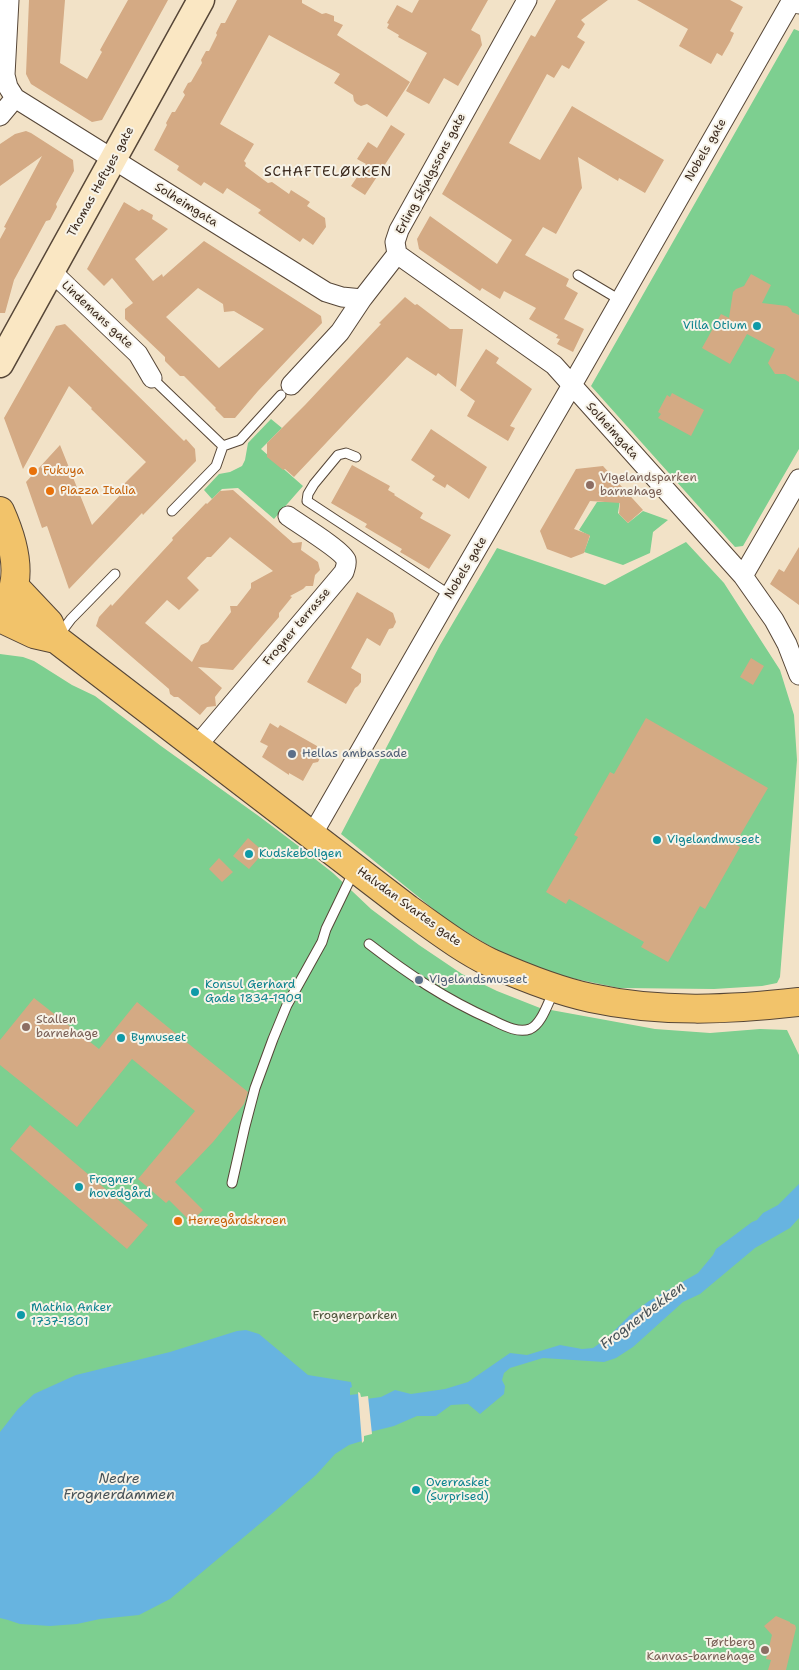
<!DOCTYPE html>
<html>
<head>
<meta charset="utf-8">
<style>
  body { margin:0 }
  canvas { display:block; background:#f2e2c7 }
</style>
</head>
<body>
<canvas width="799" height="1670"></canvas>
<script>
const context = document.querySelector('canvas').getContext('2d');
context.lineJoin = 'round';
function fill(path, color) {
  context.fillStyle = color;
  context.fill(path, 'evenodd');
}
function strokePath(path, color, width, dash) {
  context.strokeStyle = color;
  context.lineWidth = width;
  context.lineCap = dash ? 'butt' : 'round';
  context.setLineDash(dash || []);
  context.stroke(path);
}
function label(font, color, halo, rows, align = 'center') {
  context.font = font + ' "Shantell Sans",sans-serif';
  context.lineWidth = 4;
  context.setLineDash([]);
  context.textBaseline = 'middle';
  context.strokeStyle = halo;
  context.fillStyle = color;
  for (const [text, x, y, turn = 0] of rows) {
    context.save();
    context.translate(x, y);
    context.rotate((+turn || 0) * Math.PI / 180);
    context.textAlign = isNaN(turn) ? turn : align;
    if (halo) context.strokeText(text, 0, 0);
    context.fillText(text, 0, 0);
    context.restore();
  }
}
const green = new Path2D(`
  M794 29 799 31V449L743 546 735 547 591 386Z
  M271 419 282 428 261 449 303 486 274 519 238 488 222 489 212 499 204 490 219 474 230 472 242 466 245 460 248 443Z
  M622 487 618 513 628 523 643 511 668 520 653 532 650 553 623 565 584 552 590 536 579 530 597 502H605Z
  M686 542 724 583 780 670 794 715 797 760 780 977 777 983 762 986 714 989 619 988 566 977 510 958 448 921 341 834 440 645 497 548 605 585Z
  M0 654 23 657 34 661 72 685 95 696 161 746 260 817 301 848 333 873 371 909 419 945 462 974 497 991 540 1008 655 1029 710 1033 760 1029 787 1030 799 1055V1670H0Z`);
const water = new Path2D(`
  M799 1184V1218L790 1228 755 1248 700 1294 683 1302 633 1347 616 1358 604 1362 543 1358 510 1368 504 1373 502 1380 505 1386 504 1394 480 1414 468 1404 451 1405 436 1416H417L394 1426 362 1434V1441L349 1445 335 1454 316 1475 275 1511 170 1599 139 1615 100 1619 77 1624 50 1626 20 1624 8 1620 0 1618V1432L18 1409 34 1394 76 1375 170 1352 237 1331 246 1330 259 1334 308 1375 351 1382 352 1387 350 1388V1395L358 1394 359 1400 381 1397 395 1390 411 1394 445 1389 468 1382 510 1353 527 1355 560 1345 582 1349 593 1348 606 1339 630 1315 649 1301 698 1273 713 1255 716 1249 752 1222 757 1220 763 1213 778 1205Z`);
const pier = new Path2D(`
  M358 1392 360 1393 361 1397 368 1396 372 1434 364 1436V1441L362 1443Z`);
const building = new Path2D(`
  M29 0H65L60 63 87 79 102 52 100 50 128 0H168L102 120 92 122 31 84 26 74Z
  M237 0H302V3L322 14 326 13 334 16V21L343 25 337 35 410 82 387 117 367 104 361 106 357 104 354 101 353 95 334 83 340 74 269 35 220 124 254 144 244 161 246 163 245 166 268 183 272 182 289 194 291 190 310 202 307 206 325 218 326 227 313 245 303 238 300 242 258 213 261 210 227 188 223 194 204 182 201 186 177 170 179 166 154 150 167 125 166 123 172 112H175L185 95 183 92 188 83 191 82 202 63 201 60 206 51H209L217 35 216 33 221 23H225Z
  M419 0H488L471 30 480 35 482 45 475 57 458 86 444 78 429 104 406 91 427 53 398 37 399 35 387 28 389 24 387 23 397 5 412 13Z
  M556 0H608L581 20 585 24 577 37 585 42 569 69 562 65 554 78 547 74 509 143 540 160 572 106 664 160 645 193 619 178 618 181 578 157 582 188 580 191 556 234 543 227 525 255 569 279 566 286 578 293 564 319 584 329 573 352 557 344 560 339 556 338 558 335 529 319 536 308 504 291 500 299 482 288 480 291 419 249 417 239 430 216 497 264 512 240 442 194 531 35 535 37Z
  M637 0H730L743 7 730 31 734 33 730 42 722 56 717 53 711 64 679 46 688 29Z
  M391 125 405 134 365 195 351 186 366 164 357 159 368 142 377 148Z
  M26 131 31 133 73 160 74 171 56 204 57 207 50 220 46 221 14 280 5 313H0V239L6 228 4 227 42 156 0 186V144L15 134Z
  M124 202 139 211 142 209 153 215 152 219 168 229 135 259 153 281 162 274 163 277 204 241 321 316 322 323 258 391 235 418H224L215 409 216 408 184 376H180L165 361V357L125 319V309L133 303 112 278 104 286 87 269ZM198 288 223 304 224 312 234 311 264 329 219 368 166 317Z
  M751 274 771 285 762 303 787 306 791 309 792 312 799 315V382L785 374H775L768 363 775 349 747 334 730 364 702 348 721 314 729 318 733 292 736 289 744 286Z
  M405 297 415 305 417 304 450 329H463L456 387 438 373 436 376 407 357 294 477 285 469 283 470 267 457V443L305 405 381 324 379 323Z
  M65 324 184 441 186 439 195 449 196 461 143 515 142 513 69 589 47 526 42 528 26 482 60 445 92 525 124 491 121 487 146 462 91 409 92 408 69 386 23 469 4 418 56 326Z
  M486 349 499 358 496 363 532 389 510 426 515 428 508 441 467 416 475 401 460 390Z
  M672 393 704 410 691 436 658 418 661 414 658 412 667 395 670 397Z
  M431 429 487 467 469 499 447 484 445 488 432 480 435 476 411 460Z
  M352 465 390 486 388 490 395 494 394 495 423 513 420 518 451 535 429 569 400 552 402 549 365 527 367 524 331 503Z
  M603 466 643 510 628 523 619 514 620 503 590 501 574 529 590 535 584 553 571 558 547 549 540 531 576 469Z
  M233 490 293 543 302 542 301 550 318 562 320 570 315 575 313 586H306L303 589 290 596 292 597 279 613V617L233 670 198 667 222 688 215 697 216 706 207 707 200 715 178 697H174L170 694 169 689 96 626 99 617 111 604 112 606 173 540 172 538 206 503 207 504 220 491ZM230 537 273 571 251 583V588L237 606H230L231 612 208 642 201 645 192 662 145 623 167 600 179 610 199 590 187 578 207 557H211Z
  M799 547V605L770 584 779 569 784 572Z
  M357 592 393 613 396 622 393 628 389 629 380 646 367 638 351 668 361 674V682L358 686 355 688 346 704 307 682Z
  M751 658 764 666 753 685 740 677Z
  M646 718 768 788 735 844 740 847 705 909 700 906 668 962 641 947 644 942 569 899 566 904 546 892 578 837 574 835 610 772 614 774Z
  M270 723 278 728 280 725 317 746 321 756 318 762 313 763 303 781 289 773V775L262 757 268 746 260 742Z
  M248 838 264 852 249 869 233 856Z
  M219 858 233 872 222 882 209 869Z
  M34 998 99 1049 137 1002 248 1092 244 1104 213 1142 175 1182 203 1210 191 1222 169 1200 166 1203 138 1179 195 1111 132 1059 77 1127 0 1065V1040Z
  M30 1125 148 1225 127 1249 10 1149Z
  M776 1616 790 1622V1623L795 1625 796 1628 786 1670H768L771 1660 766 1659 772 1635 764 1626Z`);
const lane = new Path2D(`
  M578 275 620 300
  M152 378 223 446
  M356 457 346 453 338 455 314 484 308 494 307 501 450 595
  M172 511 216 466 223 446 240 440 281 395
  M59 635 71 619 115 574
  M369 944C408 974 445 999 490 1019 501 1024 517 1034 530 1029 542 1024 548 1002 554 991
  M232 1183 245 1126 255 1088 273 1039 287 1005 322 942 326 929 354 871`);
const street = new Path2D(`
  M9 0 5 75 8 87 15 98 326 292 342 297 362 299
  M0 116 15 98
  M397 254 554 365 743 576 774 620 787 644 799 675
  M52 272 138 354 152 378
  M291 385 340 332 362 299 397 254 395 242 399 230 527 0
  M743 576 799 479
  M196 747 344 572C345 568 347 565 346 560 342 550 299 524 288 516
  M312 835 450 595 572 385 792 0 799 4`);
const secondary = new Path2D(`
  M0 364 201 0`);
const primary = new Path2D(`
  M0 511C14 542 27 584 0 612
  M15 587 49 623 56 639
  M0 618 34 634 56 639 408 909C435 928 462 949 491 963 523 977 557 991 591 998 660 1013 730 1010 799 1002`);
const markers = [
  [757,326,5,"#0f9aa8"],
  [33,471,5,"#e8710a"],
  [590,485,5,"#8d6e63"],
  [50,491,5,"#e8710a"],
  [292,754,5,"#5c6f8a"],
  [657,840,5,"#0f9aa8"],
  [249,854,5,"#0f9aa8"],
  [419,980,5,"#5c6f8a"],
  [195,992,5,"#0f9aa8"],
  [26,1027,5,"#8d6e63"],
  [121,1038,5,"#0f9aa8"],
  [79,1187,5,"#0f9aa8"],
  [178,1221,5,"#e8710a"],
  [21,1315,5,"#0f9aa8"],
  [416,1490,5,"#0f9aa8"],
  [765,1650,5,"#8d6e63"]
];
const streetNames = [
  ["Nobels gate",706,150,-60],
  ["Erling Skjalgssons gate",431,174,-62],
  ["Thomas Heftyes gate",101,182,-61],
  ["Solheimgata",186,205,32],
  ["Lindemans gate",97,315,43],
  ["Solheimgata",612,431,48],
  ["Nobels gate",466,568,-59],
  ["Frogner terrasse",297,627,-50],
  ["Halvdan Svartes gate",409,907,36]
];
const cultureNames = [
  ["Villa Otium",747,326,"right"],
  ["Vigelandmuseet",667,840],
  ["Kudskeboligen",259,854],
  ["Konsul Gerhard",205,985],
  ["Gade 1834-1909",205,999],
  ["Bymuseet",131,1038],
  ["Frogner",89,1180],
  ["hovedgård",89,1194],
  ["Mathia Anker",31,1308],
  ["1737-1801",31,1322],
  ["Overrasket",426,1483],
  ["(Surprised)",426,1497]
];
const foodNames = [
  ["Fukuya",43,471],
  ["Piazza Italia",60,491],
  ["Herregårdskroen",188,1221]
];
const educationNames = [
  ["Vigelandsparken",600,478],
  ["barnehage",600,492],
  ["Stallen",36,1020],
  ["barnehage",36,1034],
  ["Tørtberg",755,1643,"right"],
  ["Kanvas-barnehage",755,1657,"right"]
];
const serviceNames = [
  ["Hellas ambassade",302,754],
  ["Vigelandsmuseet",429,980]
];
const parkNames = [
  ["Frognerparken",355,1316]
];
const neighbourhoodNames = [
  ["SCHAFTELØKKEN",328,172]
];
const waterNames = [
  ["Frognerbekken",643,1316,-37],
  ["Nedre",119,1479],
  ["Frognerdammen",119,1495]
];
fill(green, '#7dcf90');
fill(water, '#67b4e0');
fill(pier, '#f2e2c7');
fill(building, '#d4aa84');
strokePath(lane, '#564637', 11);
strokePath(street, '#564637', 21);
strokePath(secondary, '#564637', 29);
strokePath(primary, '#564637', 30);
strokePath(lane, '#fff', 9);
strokePath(street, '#fff', 19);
strokePath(secondary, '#fae7c3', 26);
strokePath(primary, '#f2c36a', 28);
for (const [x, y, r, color] of markers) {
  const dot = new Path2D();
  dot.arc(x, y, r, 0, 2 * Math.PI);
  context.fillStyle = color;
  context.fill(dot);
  strokePath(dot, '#f7f3e8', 2);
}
label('12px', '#3b2a1e', '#f7f3e8', streetNames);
label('12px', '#0d838f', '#f7f3e8', cultureNames, 'left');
label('12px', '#c56008', '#f7f3e8', foodNames, 'left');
label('12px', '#785e54', '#f7f3e8', educationNames, 'left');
label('12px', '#4e5e75', '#f7f3e8', serviceNames, 'left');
label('12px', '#4c533a', '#f7f3e8', parkNames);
context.letterSpacing = '1px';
label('14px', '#3b2a1e', '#f7f3e8', neighbourhoodNames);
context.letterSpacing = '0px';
label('italic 14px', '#485358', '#f7f3e8', waterNames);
</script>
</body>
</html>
